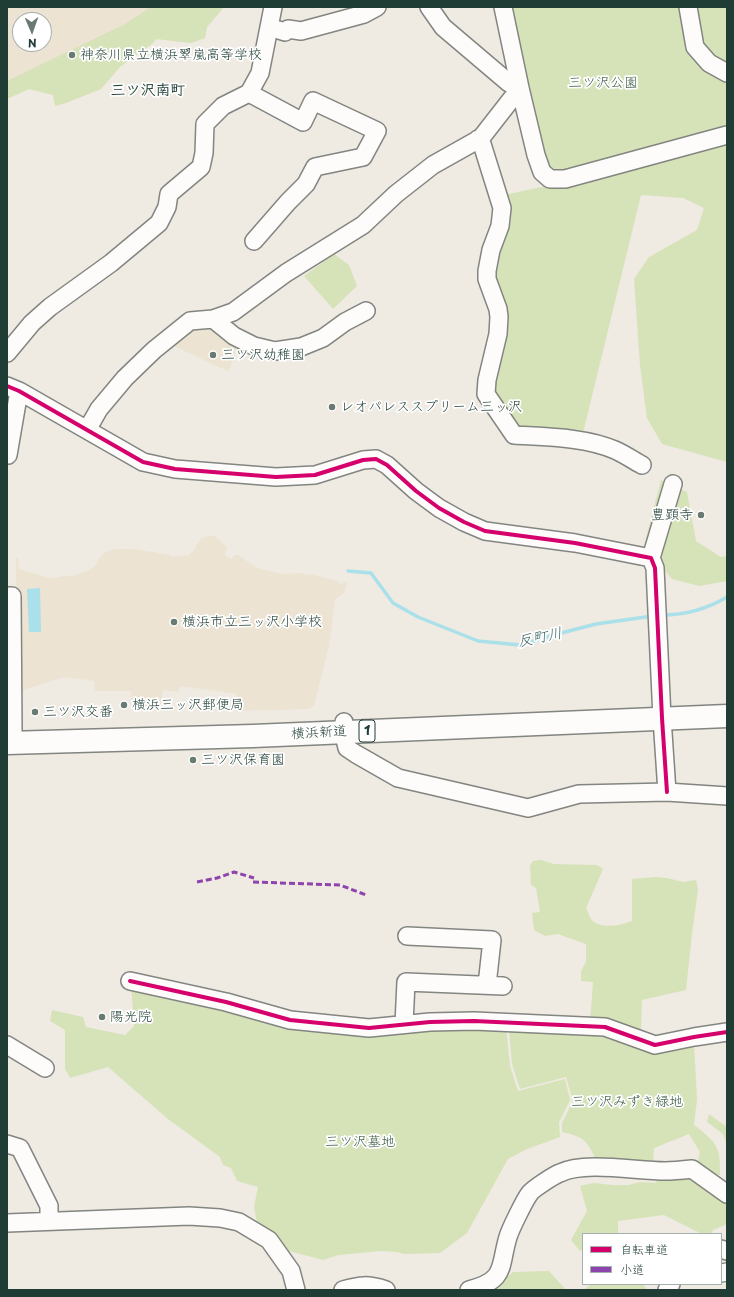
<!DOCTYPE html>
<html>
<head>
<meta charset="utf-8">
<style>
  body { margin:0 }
  #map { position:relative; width:734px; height:1297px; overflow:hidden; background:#efeae2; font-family:"Playpen Sans","Klee One",sans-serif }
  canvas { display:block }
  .frame { position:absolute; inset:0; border:8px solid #1f3d34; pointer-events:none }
  .legend { position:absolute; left:582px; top:1233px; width:140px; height:52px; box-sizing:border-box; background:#fff; border:1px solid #a5b1ae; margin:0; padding:5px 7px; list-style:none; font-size:12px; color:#1f3d34 }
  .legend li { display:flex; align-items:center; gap:8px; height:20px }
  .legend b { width:20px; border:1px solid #a5b1ae }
  .north { position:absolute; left:12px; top:12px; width:40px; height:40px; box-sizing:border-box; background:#fff; border:1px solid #a5b1ae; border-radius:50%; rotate:178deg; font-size:11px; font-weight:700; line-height:16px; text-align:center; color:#1f3d34 }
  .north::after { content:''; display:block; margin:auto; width:14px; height:18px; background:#687a71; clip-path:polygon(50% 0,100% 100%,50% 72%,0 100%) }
</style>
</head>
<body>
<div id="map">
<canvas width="734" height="1297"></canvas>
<div class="frame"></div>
<ul class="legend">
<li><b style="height:5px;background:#d6006c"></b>自転車道</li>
<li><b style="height:5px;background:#8e44ad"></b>小道</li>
</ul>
<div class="north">N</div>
</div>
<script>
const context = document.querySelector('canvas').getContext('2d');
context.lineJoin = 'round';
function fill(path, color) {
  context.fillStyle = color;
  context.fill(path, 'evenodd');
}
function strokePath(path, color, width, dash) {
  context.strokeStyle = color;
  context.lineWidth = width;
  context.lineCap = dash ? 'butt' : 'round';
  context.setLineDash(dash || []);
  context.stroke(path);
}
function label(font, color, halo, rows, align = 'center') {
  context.font = font + ' "Playpen Sans","Klee One",sans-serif';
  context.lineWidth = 3.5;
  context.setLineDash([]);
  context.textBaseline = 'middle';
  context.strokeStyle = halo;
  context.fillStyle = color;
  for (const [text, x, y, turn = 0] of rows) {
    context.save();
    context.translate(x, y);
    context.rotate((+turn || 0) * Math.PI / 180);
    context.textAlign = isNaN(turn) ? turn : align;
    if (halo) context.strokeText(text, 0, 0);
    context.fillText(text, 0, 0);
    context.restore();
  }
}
const built = new Path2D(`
  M7 7H224L207 27 205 38 191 43 156 39 152 44 121 66 101 89 66 103 55 106 53 95 29 89 7 99ZM20 20H44V44H20Z
  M190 325H215L238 343 229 371 216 366 170 344Z
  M210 536H215L227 547 225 556 232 559 234 555H238L257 568 283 574 300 573 307 575 310 574 338 581 339 584 342 585 344 582H347L344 593 335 599 329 646 314 706 309 709 234 711 237 694 180 686 178 692 163 690 160 713 151 707 142 706V709H138V704H132L131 691H94L95 681 64 677 17 692V663L23 657 22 649 16 644V557L18 558 19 569 49 578 60 577 63 576H72L87 571 95 566 99 559 105 552 115 549H133L171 555V557L189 555 196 548 195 547 202 538Z`);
const green = new Path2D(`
  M151 7H224L207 27 205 38 191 43 156 39 152 44 121 66 101 89 66 103 55 106 53 95 29 89 7 99V81L125 24Z
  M502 7H727V462L662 444 647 418 640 365 634 279 649 257 697 230 704 208 683 198 641 195 582 437 516 428 493 395 497 369 509 320 497 290V256L504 195 584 178 570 168 557 172 545 165Z
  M334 254 349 265 357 286 333 309 304 276Z
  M661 480 687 492 696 541 721 557 727 556V581L699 586 672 579 644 545Z
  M541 860 554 864 597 865 603 869 586 908C588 911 589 917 592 920 601 930 621 925 632 921V879L655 877 667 878 683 882 696 880 698 889 692 934 686 990 642 1000 641 1030 604 1023H590L593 982 581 981V971L586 962V944L558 934 545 936 534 930 532 913 540 912 536 888 531 885 530 866 533 861Z
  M131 985 289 1025 506 1026 510 1066 518 1091 565 1079 570 1100 559 1122 560 1137 527 1149 508 1159 467 1233 440 1253 404 1254 397 1252 380 1251 339 1255 323 1260 285 1250 272 1232 257 1223 254 1207 258 1187 237 1181 231 1168 223 1165 220 1157 168 1119 108 1067 70 1078 65 1069V1030L50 1021 52 1010 83 1017 86 1027 125 1035 134 1026Z
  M509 1030 596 1034 621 1040 652 1050V1054L667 1052 668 1049 694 1044 697 1099 694 1125C716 1142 721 1146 720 1175H708L697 1166 700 1152 689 1134 654 1148 653 1165 596 1160C587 1140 584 1137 562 1132V1123L573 1101 566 1077 520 1089 512 1064Z
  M709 1114 727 1127V1144L723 1134 707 1122Z
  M693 1174 727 1200V1224L713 1230 711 1234H702L664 1215 618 1221V1234H583V1250L580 1251 571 1240 587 1211 580 1186 593 1183 613 1185H628L640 1182 655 1183 661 1176Z
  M549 1271 566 1290H493L513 1272Z
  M591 1284H643L647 1290H584Z`);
const water = new Path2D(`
  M40 588 41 632H29L27 589Z`);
const stream = new Path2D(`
  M348 571 371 573 393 603 418 617 478 641 520 645 565 632 596 624 653 616
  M662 615C685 615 707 609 727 597`);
const minor = new Path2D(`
  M429 7 443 27 509 83H519
  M503 7 520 88 536 155 542 172 550 179H565L727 135
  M688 7 695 47 709 63 727 73
  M269 27 285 32 288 29 301 31 364 14 377 7
  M249 93 303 122 313 101 377 131 363 157 315 167 306 184 288 202 254 241
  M478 139 482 144 502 208 500 226 491 250 487 271V279L498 309 499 317 498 334 487 380 486 394 514 435C546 437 585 437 615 450 624 454 633 460 642 465
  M213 319 234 336 254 346 275 351 301 347 323 338 345 322 366 311
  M7 353 32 323 50 307 111 263 159 223 167 207 169 194 201 167 204 153 205 124 223 106 249 93 260 73 273 7
  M7 386 19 391 143 462 175 469 276 477 315 475 363 460 376 459 387 465 416 491 439 508 464 522 485 531 575 543 651 558 655 568 662 718 667 792
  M87 430 99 409 125 378 154 350 190 321 213 319 233 312 286 273 363 225 396 194 433 165 481 138 520 88
  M8 455 19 391
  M651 558 673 484
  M7 596H12L13 732
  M344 722 345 739 347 748 356 754 398 778 528 808 579 794 667 792 727 796
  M407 936 492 940 487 985
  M130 981 226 1002 290 1020 369 1028 430 1022 474 1021 605 1027 655 1045 694 1037 727 1032
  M404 1024 406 982 503 986
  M7 1045 45 1068
  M7 1144 20 1148 49 1206V1221
  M7 1223 189 1216 220 1218 239 1222 269 1240 291 1271 296 1290
  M721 1249 727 1251
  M721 1273 727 1272
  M343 1290C360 1285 368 1284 386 1290
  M469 1290C507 1280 499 1267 508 1237 510 1230 525 1199 530 1193 533 1189 554 1175 560 1173 585 1161 636 1171 665 1171 674 1171 683 1170 692 1169L727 1194
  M667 1290 671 1284`);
const highway = new Path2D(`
  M7 743 253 736 727 716`);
const quiet = new Path2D(`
  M197 882 217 878 234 872 254 878
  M253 882 340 885 366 895`);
const cycleway = new Path2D(`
  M7 386 19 391 143 462 175 469 276 477 315 475 363 460 376 459 387 465 416 491 439 508 464 522 485 531 575 543 651 558 655 568 662 718 667 792
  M130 981 226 1002 290 1020 369 1028 430 1022 474 1021 605 1027 655 1045 694 1037 727 1032`);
const markers = [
  [72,55,4,"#687a71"],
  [213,355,4,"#687a71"],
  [332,407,4,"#687a71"],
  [701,515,4,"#687a71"],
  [174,622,4,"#687a71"],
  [124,705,4,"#687a71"],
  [35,712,4,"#687a71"],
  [193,760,4,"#687a71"],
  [102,1017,4,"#687a71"]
];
const shields = [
  [367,731,16]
];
const shieldNames = [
  ["1",367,731]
];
const poiNames = [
  ["神奈川県立横浜翠嵐高等学校",80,55],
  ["三ツ沢幼稚園",221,355],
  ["レオパレススプリーム三ッ沢",340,407],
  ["豊顕寺",693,515,"right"],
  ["横浜市立三ッ沢小学校",182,622],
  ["横浜三ッ沢郵便局",132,705],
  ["三ツ沢交番",43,712],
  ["三ツ沢保育園",201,760],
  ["陽光院",110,1017]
];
const parkNames = [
  ["三ツ沢公園",603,83],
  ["三ツ沢みずき緑地",627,1102],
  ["三ツ沢墓地",360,1142]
];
const streetNames = [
  ["横浜新道",319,733,-3]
];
const neighbourhoodNames = [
  ["三ツ沢南町",148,91]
];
const waterNames = [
  ["反町川",540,638,-12]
];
fill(built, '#ede3d2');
fill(green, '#d6e3b8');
fill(water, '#aae0e9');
strokePath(stream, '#aae0e9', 3.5);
strokePath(minor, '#828580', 20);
strokePath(highway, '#828580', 25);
strokePath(minor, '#fdfcfb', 17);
strokePath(highway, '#fdfcfb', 22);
strokePath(quiet, '#8e44ad', 3, [6, 3]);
strokePath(cycleway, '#d6006c', 4);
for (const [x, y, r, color] of markers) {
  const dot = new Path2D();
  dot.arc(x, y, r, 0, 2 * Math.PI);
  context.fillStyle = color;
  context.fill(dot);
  strokePath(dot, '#fff', 1.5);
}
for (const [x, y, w] of shields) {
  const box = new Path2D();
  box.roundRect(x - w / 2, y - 11, w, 22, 3);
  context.fillStyle = '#fff';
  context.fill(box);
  strokePath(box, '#1f3d34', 1);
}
label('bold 13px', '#1f3d34', null, shieldNames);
label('14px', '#1f3d34', '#fff', poiNames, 'left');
label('14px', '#3f5d47', '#fff', parkNames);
label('14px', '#1f3d34', '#fff', streetNames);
label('bold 15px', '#1f3d34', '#fff', neighbourhoodNames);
label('italic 15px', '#3a6462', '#fff', waterNames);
</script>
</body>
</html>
